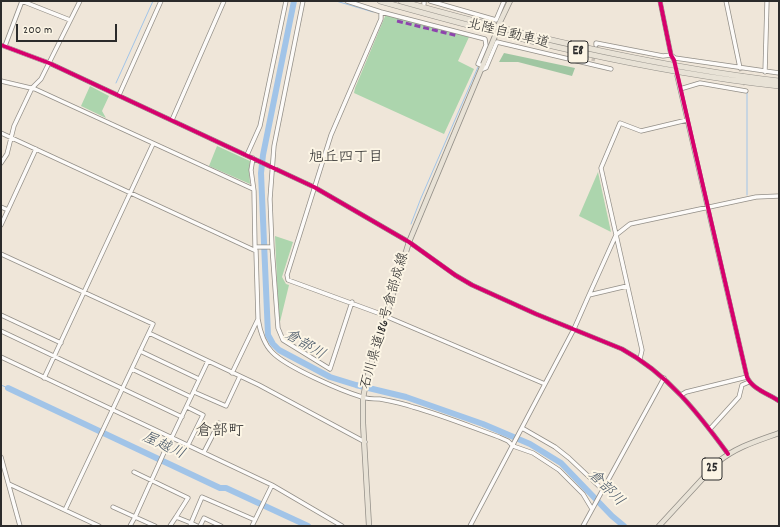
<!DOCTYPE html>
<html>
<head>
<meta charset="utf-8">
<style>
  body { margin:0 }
  #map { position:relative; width:780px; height:527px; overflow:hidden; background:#efe6d9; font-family:Dekko,sans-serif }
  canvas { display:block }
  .frame { position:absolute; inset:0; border:2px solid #2b2b2b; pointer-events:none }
  .scale { position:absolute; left:16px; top:24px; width:101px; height:18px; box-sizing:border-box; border:2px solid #2b2b2b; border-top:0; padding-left:5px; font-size:12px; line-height:14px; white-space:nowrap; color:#2b2b2b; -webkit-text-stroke:3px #fcf5e5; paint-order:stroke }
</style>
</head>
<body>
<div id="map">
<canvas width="780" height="527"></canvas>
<div class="frame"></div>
<div class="scale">200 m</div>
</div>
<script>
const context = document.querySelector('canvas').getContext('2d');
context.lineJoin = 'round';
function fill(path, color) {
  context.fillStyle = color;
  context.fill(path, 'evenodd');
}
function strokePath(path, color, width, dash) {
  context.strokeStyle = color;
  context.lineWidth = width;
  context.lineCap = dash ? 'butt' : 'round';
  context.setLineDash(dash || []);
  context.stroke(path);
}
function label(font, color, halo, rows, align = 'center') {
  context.font = font + ' Dekko,"Klee One",sans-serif';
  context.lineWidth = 4;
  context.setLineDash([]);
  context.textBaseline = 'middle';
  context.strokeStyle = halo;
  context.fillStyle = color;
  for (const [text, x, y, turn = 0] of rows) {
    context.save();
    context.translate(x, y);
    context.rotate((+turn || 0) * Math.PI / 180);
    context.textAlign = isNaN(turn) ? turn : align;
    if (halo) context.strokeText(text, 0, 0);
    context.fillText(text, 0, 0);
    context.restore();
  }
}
const green = new Path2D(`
  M386 14 469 37 458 61 474 69 444 134 354 93 355 88Z
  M90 86 109 96 102 111 106 118 81 106Z
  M217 146 250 161 249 170 250 184 209 166Z
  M598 172 611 232 579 216Z
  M275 236 293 242 282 277 286 284 289 285 279 326Z`);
const forest = new Path2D(`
  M504 53 575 68 572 76 518 62H499Z`);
const stream = new Path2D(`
  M336 1 373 12
  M116 83 153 1
  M747 195V93
  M411 224 421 198 478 67
  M1 385 8 388`);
const river = new Path2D(`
  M294 1 263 155 261 173 268 335 273 344 279 350 330 377 356 385 406 397 483 424 530 444 561 463 612 516 624 526
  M8 388 220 488H226L308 526`);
const minorTunnel = new Path2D(`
  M674 60 677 76
  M593 61 596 45
  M740 68 745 85`);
const minor = new Path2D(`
  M22 1 70 20
  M347 1 381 12 485 39 486 45 478 64 483 66
  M430 1 496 20 504 1
  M660 1 671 55 674 60
  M726 1 740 68
  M424 4V1
  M381 12V19L331 135 287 275 288 280 378 313 545 384
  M1 45 49 63 314 187 409 242 455 275 472 285 536 314 622 349C668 374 698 413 728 454
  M596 45V43L663 56 671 55 675 58 779 73
  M5 46 22 1
  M481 70 486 68 497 42 611 69
  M765 72 767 1
  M677 76 747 377C752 389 769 394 779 401
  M1 81 35 89 253 189
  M680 89 700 83 746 91
  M119 95 161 1
  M172 120 224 1
  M1 133 256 251
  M247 155 260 126 286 1
  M1 163 7 154 14 126 32 88 41 79 80 1
  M1 207 8 210
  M1 225 36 149
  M255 247H272L270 199 274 146 303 1
  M272 247 278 328 283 340 330 369 352 302
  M1 254 153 324 65 510
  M589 295 616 235 630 224 756 197 779 196
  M1 315 61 343
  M258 319C260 331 263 343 272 352 286 367 342 391 362 397 367 399 374 399 380 399 391 401 402 403 413 407 442 415 471 427 499 437L508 441 513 446 533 453 559 470 583 494 592 509
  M1 331 182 417
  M149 333 259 385 365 442
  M140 351 199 379
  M1 357 272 485 342 526
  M640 359 642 350 601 168 620 123 641 131 687 120
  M132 369 191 397
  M232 373 258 319 256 251 255 247 254 191 251 170 253 158
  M44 378 153 144
  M194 392 226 406 240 376
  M681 395 686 392 747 377
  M187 407 203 415 188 445
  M522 428 555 447 569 458 603 490
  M710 429 739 397 742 385 749 382
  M172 437 208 361
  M204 452 219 423 227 426
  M1 457 20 526
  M134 472 188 498 176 517
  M9 484 99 526
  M113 507 135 517 130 526
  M155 526 135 517 171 437
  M170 526 176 517 191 523 202 497 255 520
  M190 526 191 523 197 526
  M200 526 204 518 221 526
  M252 526 272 485
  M470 526 574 329 589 295 627 286
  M583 526 664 378`);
const major = new Path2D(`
  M499 24 510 1
  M369 526 363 423V398L367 378 409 242 495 36
  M659 526 718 462C736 447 757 441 779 433`);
const highway = new Path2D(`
  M380 1C511 38 643 71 779 86
  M401 1C525 36 651 66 779 81`);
const quiet = new Path2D(`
  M397 21 458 36`);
const cycleway = new Path2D(`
  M660 1 671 55 674 60 747 377C752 389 769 394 779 401
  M1 45 49 63 314 187 409 242 455 275 472 285 536 314 622 349C668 374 698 413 728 454`);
const shields = [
  [578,52,20],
  [712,469,20]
];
const shieldNames = [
  ["E8",578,52],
  ["25",712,469]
];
const streetNames = [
  ["北陸自動車道",508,35,14],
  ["石川県道186号倉部成線",386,321,-74]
];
const neighbourhoodNames = [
  ["旭丘四丁目",346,159]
];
const waterNames = [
  ["倉部川",304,346,31],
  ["屋越川",163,447,25],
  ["倉部川",605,489,45]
];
const quarterNames = [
  ["倉部町",220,433]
];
fill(green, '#acd5ad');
fill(forest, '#a0c6a2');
strokePath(stream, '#a1c4e8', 1);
strokePath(river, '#a1c4e8', 6);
strokePath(minorTunnel, '#c8c1b6', 3.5, [3.5, 2]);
strokePath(minor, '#938f88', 5);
strokePath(major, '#938f88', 6);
strokePath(highway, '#938f88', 6);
strokePath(minor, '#fdfbf9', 3.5);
strokePath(major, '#e8e2d6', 4.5);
strokePath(highway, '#e8e2d6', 5);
strokePath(quiet, '#8e44ad', 3, [6, 3]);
strokePath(cycleway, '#d6006c', 4);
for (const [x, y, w] of shields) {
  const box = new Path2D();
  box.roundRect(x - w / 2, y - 11, w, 22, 3);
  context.fillStyle = '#fcf5e5';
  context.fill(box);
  strokePath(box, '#2b2b2b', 1);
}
label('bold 13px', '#2b2b2b', null, shieldNames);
label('14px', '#2b2b2b', '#fcf5e5', streetNames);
label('15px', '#2b2b2b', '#fcf5e5', neighbourhoodNames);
label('italic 15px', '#445466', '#fcf5e5', waterNames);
label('16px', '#2b2b2b', '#fcf5e5', quarterNames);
</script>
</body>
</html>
